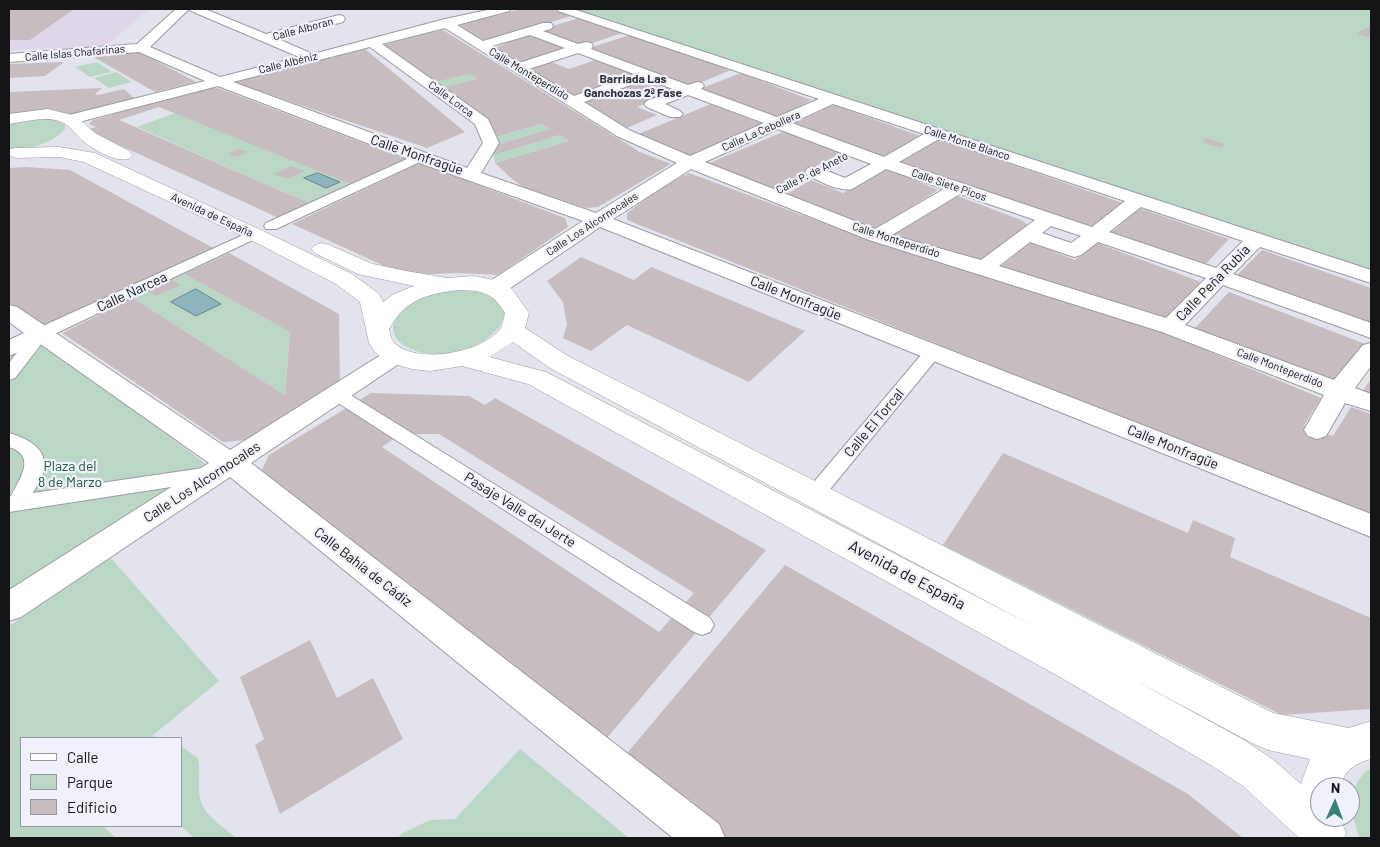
<!DOCTYPE html>
<html>
<head>
<meta charset="utf-8">
<style>
  body { margin:0 }
  #map { position:relative; width:1380px; height:847px; overflow:hidden; background:#e3e3ed; font-family:Barlow,sans-serif }
  canvas { display:block }
  .frame { position:absolute; inset:0; border:10px solid #151518; pointer-events:none }
  .legend { position:absolute; left:20px; top:737px; width:162px; height:90px; box-sizing:border-box; background:#f0f1fa; border:1px solid #9899a0; margin:0; padding:6px 9px; list-style:none; font-size:15px; color:#151518 }
  .legend li { display:flex; align-items:center; gap:10px; height:25px }
  .legend b { width:25px; border:1px solid #9899a0 }
  .north { position:absolute; left:1310px; top:777px; width:50px; height:50px; box-sizing:border-box; background:#f0f1fa; border:1px solid #9899a0; border-radius:50%; rotate:2deg; font-size:14px; font-weight:700; line-height:20px; text-align:center; color:#151518 }
  .north::after { content:''; display:block; margin:auto; width:18px; height:22px; background:#38807b; clip-path:polygon(50% 0,100% 100%,50% 72%,0 100%) }
</style>
</head>
<body>
<div id="map">
<canvas width="1380" height="847"></canvas>
<div class="frame"></div>
<ul class="legend">
<li><b style="height:6px;background:#fff"></b>Calle</li>
<li><b style="height:14px;background:#bad7c6"></b>Parque</li>
<li><b style="height:14px;background:#c7bdc1"></b>Edificio</li>
</ul>
<div class="north">N</div>
</div>
<script>
const context = document.querySelector('canvas').getContext('2d');
context.lineJoin = 'round';
function fill(path, color) {
  context.fillStyle = color;
  context.fill(path, 'evenodd');
}
function strokePath(path, color, width, dash) {
  context.strokeStyle = color;
  context.lineWidth = width;
  context.lineCap = dash ? 'butt' : 'round';
  context.setLineDash(dash || []);
  context.stroke(path);
}
function label(font, color, halo, rows, align = 'center') {
  context.font = font + ' Barlow,sans-serif';
  context.lineWidth = 4.5;
  context.setLineDash([]);
  context.textBaseline = 'middle';
  context.strokeStyle = halo;
  context.fillStyle = color;
  for (const [text, x, y, turn = 0] of rows) {
    context.save();
    context.translate(x, y);
    context.rotate((+turn || 0) * Math.PI / 180);
    context.textAlign = isNaN(turn) ? turn : align;
    if (halo) context.strokeText(text, 0, 0);
    context.fillText(text, 0, 0);
    context.restore();
  }
}
const industrial = new Path2D(`
  M9 9H149L105 47 9 50Z`);
const green = new Path2D(`
  M562 9H1371V277Z
  M97 62 112 72 90 77 75 67Z
  M116 72 132 82 109 88 94 78Z
  M470 74 477 79 439 88 431 83Z
  M175 113 350 184 309 203 137 127Z
  M39 119H51L65 124V129C52 145 28 148 9 151V124Z
  M541 124 550 129 493 146 495 137Z
  M560 135 569 141 495 163 493 155Z
  M184 274 290 332 285 395 133 298Z
  M453 290C557 291 481 371 416 351 407 348 397 343 394 333 387 305 433 293 453 290Z
  M40 334 217 473 9 607V349Z
  M111 558 219 681 152 736 160 738H21V826H103L116 838H9V626Z
  M181 746 198 758C201 772 197 785 200 798 203 815 224 827 236 838H194L181 826Z
  M520 749 629 838H397L403 833 430 820 455 819Z
  M1371 768V838H1360C1350 815 1347 782 1371 768Z`);
const water = new Path2D(`
  M318 173 340 182 326 188 304 178Z
  M196 289 221 304 196 316 171 302Z`);
const building = new Path2D(`
  M9 9H74L30 40H9Z
  M521 9H551L571 16 483 43 459 25Z
  M579 18 622 33 581 47 537 31Z
  M1371 25V37L1356 34Z
  M443 30 640 152 671 164 598 207 586 208 523 187 511 178 495 163 569 141 560 135 493 155V146L550 129 541 124 495 137 439 88 477 79 470 74 431 83 381 47 384 45 418 35Z
  M528 35 568 50 521 65 490 49 505 44 501 42Z
  M630 35 731 70 690 87 586 49Z
  M365 49 465 132 427 148 233 82Z
  M136 50 196 82 155 92 90 55 124 54Z
  M595 60 636 75 576 98 526 70 549 61 569 69Z
  M64 62 45 76 9 78V64Z
  M741 73 811 100 775 120 697 90Z
  M646 79 677 90 637 107 657 115 627 128 582 103Z
  M102 88 95 94 98 95 124 89 134 98 72 114 33 113 9 117V92Z
  M210 88H218L405 159 350 184 159 107 119 120 309 203 279 218 86 130 96 127 89 124 93 120 125 111 124 109Z
  M711 104 763 124 691 158 636 135Z
  M834 105 920 136 882 159 791 125Z
  M785 131 841 153 769 191 705 165Z
  M1205 138 1216 141 1225 144 1221 148 1210 145 1202 141Z
  M938 139 1123 203 1090 231 895 164Z
  M239 149 248 152 237 157 228 154Z
  M420 163 565 218 568 227 498 275 459 273 412 275 400 273 292 224Z
  M291 166 305 171 288 179 274 174Z
  M26 167 70 170 215 249 44 327 9 303V168Z
  M886 168 938 190 874 231 785 195 811 180 843 193Z
  M689 173 869 240 1150 327 1321 398 1304 425 1333 436 1351 407 1371 414V517L627 220V213L664 186Z
  M955 195 1021 220 1028 225 979 262 889 236Z
  M1139 208 1229 239 1202 268 1107 236Z
  M1030 242 1075 260 1097 243 1201 282 1165 320 999 268Z
  M1262 250 1371 288V328L1235 277Z
  M229 253 339 314 340 389 249 440 223 442 62 333 133 298 285 395 290 332 184 274Z
  M581 257 634 280 651 267 805 331 749 382 627 325 591 351 563 338 567 325 563 302 547 281Z
  M172 280 181 285 156 296 147 291Z
  M1229 292 1368 345 1341 388 1195 328Z
  M1371 379V398L1361 393Z
  M371 393 469 396 485 405 495 398 766 550 595 752 256 482 269 455ZM401 434H439L694 593 659 632 382 447Z
  M1003 453 1188 533 1193 520 1235 538 1230 557 1371 618V709L1282 715 943 545Z
  M785 565 1188 794 1243 838H711L618 764Z
  M310 640 337 698 373 678 403 739 280 814 255 745 264 739 240 677Z`);
const pedestrian = new Path2D(`
  M420 153 426 157 424 160 276 229H266L264 226 266 223Z
  M254 230 261 234 259 237 46 338 15 378 9 380V363L34 330Z
  M933 347 939 348 941 352 939 356 822 499 815 502 808 499 805 494 808 489 927 348Z
  M338 389 344 391 710 618 714 625 710 632 702 635 694 632 332 399 329 395 332 391Z
  M9 433C25 438 45 446 45 467 44 474 37 485 33 493L210 467 217 469 220 474 217 479 210 481 9 512V496H11C20 478 37 456 9 447Z`);
const minor = new Path2D(`
  M176 9H189L150 47 220 77 299 57 191 11 189 9H205L266 34 339 15 343 16 345 19 343 22 278 39 313 54 445 19 492 9H511L509 11 457 25 483 41 543 23H551L553 26 551 29 543 31 578 44 586 42 591 43 593 46 591 49 688 85 697 82 702 83 704 86 701 89 777 117 819 99 558 11 556 9H573L1371 270V283L1260 247 1233 274 1371 323V338L1223 285 1185 325 1334 380 1363 345 1371 343V366L1355 388 1371 394V411L1345 403 1326 436 1317 439 1308 436 1304 430 1324 395 1162 332 869 240 691 169 613 219 1371 514V537L600 227 503 293 495 294 487 293 484 288 487 283 583 221 414 161 218 86 71 124 65 122 63 119 65 116 205 81 139 52 9 62V54L137 44ZM445 28 617 136 677 163 596 213 481 173 499 143 488 119 382 44ZM530 35 565 48 519 63 492 46ZM370 47 475 124 483 143 467 168 233 82ZM578 53 634 74 574 96 529 69ZM647 79 675 90 647 101 644 104 647 107 670 117H680L683 114 680 111 665 104 688 95 764 123 690 156 629 130 584 102ZM833 104 924 134 884 157 792 123ZM778 129 871 164 845 178 820 168 814 167 808 168 805 172 808 176C821 181 838 192 852 189L886 169 944 189 875 229 705 162ZM939 139 1125 201 1092 227 899 162ZM960 194 1035 220 981 260 892 235ZM1141 207 1243 241 1216 268 1109 232ZM1051 226 1081 236 1071 243 1042 233ZM1030 242 1074 257 1081 255 1098 242 1206 278 1166 318 999 266Z
  M9 305 17 307 230 450 387 351 395 349 403 351 407 356 403 361 251 463 719 824 725 838H673L230 477 21 617 9 621V590L209 463 39 343 9 356V340L24 333 9 322Z`);
const primary = new Path2D(`
  M48 109 76 116 95 133 129 151 132 155 129 159C115 162 94 150 83 141 75 134 70 124 59 121 44 116 24 122 9 124V114Z
  M59 147 95 153 261 230 352 274 379 294 383 302 394 294 414 286 358 274 315 253 311 249 315 245 322 243 329 245 373 264 406 271 447 278 474 276 494 280 512 289 529 313 525 328 568 356 1273 713 1349 728 1371 721V759C1354 764 1345 770 1340 787H1320V817L1340 818 1346 833 1344 838H1299L1243 786 1214 767 1060 677 528 384 462 366 430 371 412 369 387 362 375 352 369 343 360 302 336 284 247 238 84 162 59 157 16 158 9 155 10 149 16 148ZM459 290C481 290 494 293 505 313 504 317 503 324 501 328 483 353 417 365 394 343 391 339 390 334 389 329 406 299 426 294 459 290ZM513 342 550 368 1035 627 546 372 489 357ZM1131 678 1254 744 1268 750 1310 759 1301 784 1271 758 1242 739Z`);
const farStreetnames = [
  ["Calle Alboran",303,29,-15],
  ["Calle Islas Chafarinas",75,53,-5],
  ["Calle Albéniz",288,63,-14],
  ["Calle Monteperdido",529,74,31],
  ["Calle Lorca",451,99,36],
  ["Calle La Cebollera",761,131,-24],
  ["Calle Monte Blanco",967,143,18],
  ["Calle P. de Aneto",812,173,-27],
  ["Calle Siete Picos",949,185,19],
  ["Avenida de España",212,215,25],
  ["Calle Los Alcornocales",592,224,-33],
  ["Calle Monteperdido",896,240,18],
  ["Calle Monteperdido",1280,368,21]
];
const farNeighbourhoodnames = [
  ["Barriada Las",633,79],
  ["Ganchozas 2ª Fase",633,93]
];
const streetNames = [
  ["Calle Monfragüe",417,155,19],
  ["Calle Peña Rubia",1213,283,-46],
  ["Calle Narcea",132,292,-25],
  ["Calle Monfragüe",796,298,22],
  ["Calle El Torcal",874,423,-50],
  ["Calle Monfragüe",1173,447,22],
  ["Calle Los Alcornocales",202,482,-33],
  ["Pasaje Valle del Jerte",520,510,32],
  ["Calle Bahía de Cádiz",363,567,38]
];
const parkNames = [
  ["Plaza del",70,466],
  ["8 de Marzo",70,482]
];
const nearStreetnames = [
  ["Avenida de España",907,575,28]
];
fill(industrial, '#e0d6ea');
fill(green, '#bad7c6');
fill(water, '#8db5be');
strokePath(water, '#69858c', 1);
fill(building, '#c7bdc1');
strokePath(pedestrian, '#9b9ba4', 2);
strokePath(minor, '#9b9ba4', 2);
strokePath(primary, '#9b9ba4', 1);
fill(pedestrian, '#fff');
fill(minor, '#fff');
fill(primary, '#fff');
label('11px', '#151518', '#f0f1fa', farStreetnames);
label('bold 12px', '#323239', '#f0f1fa', farNeighbourhoodnames);
label('14px', '#151518', '#f0f1fa', streetNames);
label('14px', '#225a40', '#f0f1fa', parkNames);
label('16px', '#151518', '#f0f1fa', nearStreetnames);
</script>
</body>
</html>
